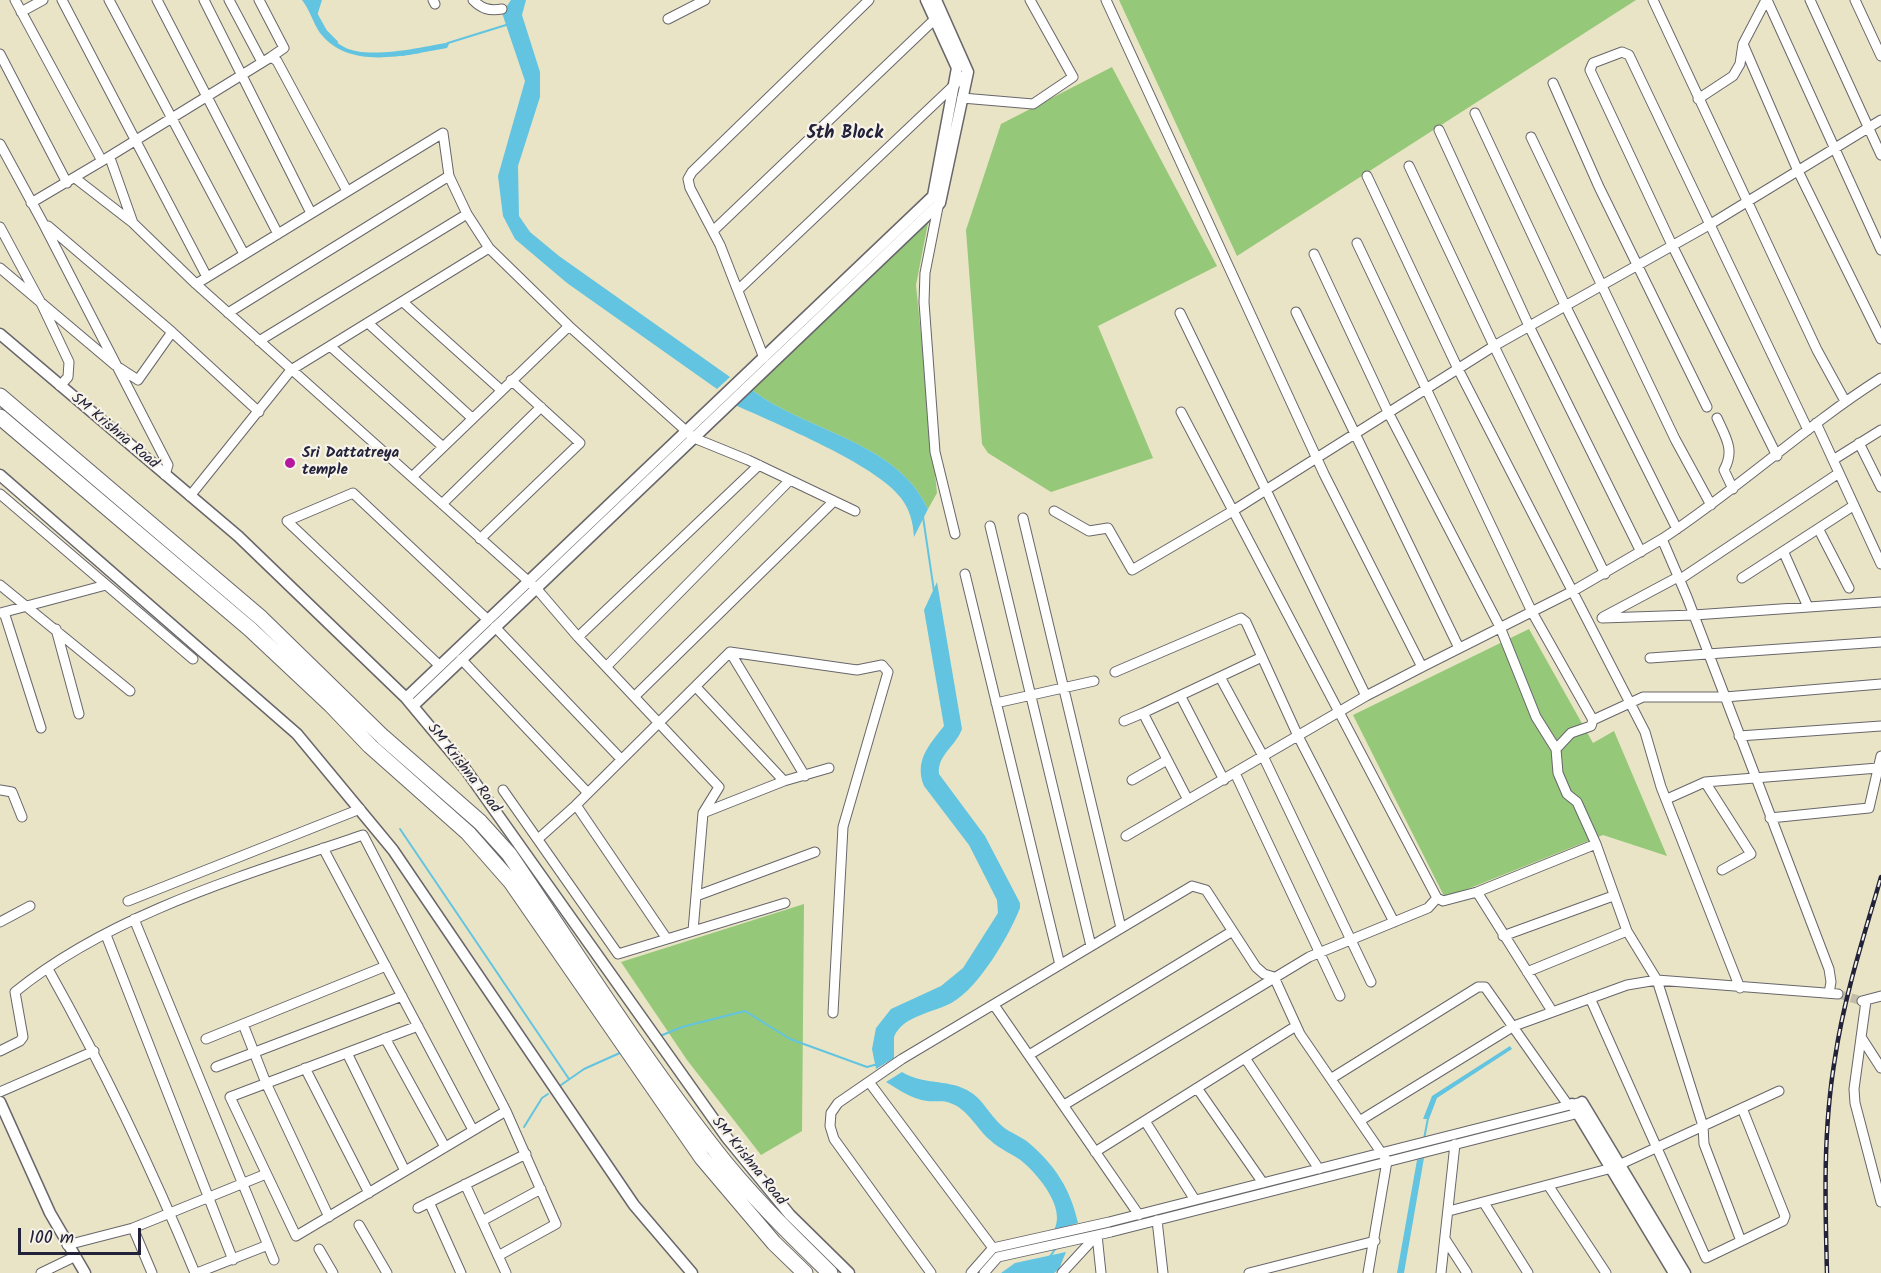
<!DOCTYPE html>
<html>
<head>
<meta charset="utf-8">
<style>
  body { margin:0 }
  #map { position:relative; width:1881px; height:1273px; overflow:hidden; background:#e9e4c5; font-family:Kalam,sans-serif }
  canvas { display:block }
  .scale { position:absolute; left:18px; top:1228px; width:123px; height:27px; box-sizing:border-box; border:3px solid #22223b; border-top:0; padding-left:8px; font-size:18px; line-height:21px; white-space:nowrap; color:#22223b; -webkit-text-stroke:4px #f7f3e8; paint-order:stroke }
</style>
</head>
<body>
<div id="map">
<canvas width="1881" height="1273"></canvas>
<div class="scale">100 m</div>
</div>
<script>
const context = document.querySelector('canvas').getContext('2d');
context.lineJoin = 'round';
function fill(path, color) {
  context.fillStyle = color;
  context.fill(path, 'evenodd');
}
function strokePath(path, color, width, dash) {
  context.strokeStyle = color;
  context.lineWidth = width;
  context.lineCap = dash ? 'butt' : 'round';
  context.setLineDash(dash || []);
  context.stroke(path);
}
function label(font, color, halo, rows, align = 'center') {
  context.font = font + ' Kalam,sans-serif';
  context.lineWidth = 4.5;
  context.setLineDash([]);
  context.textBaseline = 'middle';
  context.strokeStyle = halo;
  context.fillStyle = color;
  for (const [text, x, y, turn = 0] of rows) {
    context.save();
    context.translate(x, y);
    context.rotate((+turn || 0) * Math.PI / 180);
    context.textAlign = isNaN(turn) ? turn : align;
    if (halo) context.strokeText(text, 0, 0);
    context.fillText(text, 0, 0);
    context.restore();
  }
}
const green = new Path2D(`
  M1119 0H1636L1237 256Z
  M1112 67 1217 266 1098 326 1153 458 1051 492 988 453 982 444 966 230 1001 124Z
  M928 223 916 285 937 493 928 509C897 441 807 432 752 390Z
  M1529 629 1593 743 1614 731 1667 856 1603 835 1445 898 1353 715Z
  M804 904 802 1131 761 1155 687 1060 621 962Z`);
const water = new Path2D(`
  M302 0H322L317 16C324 29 331 40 344 47 367 60 424 47 450 42L447 48C405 55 350 71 320 33 313 23 310 10 302 0Z
  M511 0H526L522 15 540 72V97L518 166 519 216 530 232 559 256 730 377 717 389 567 283 515 239 503 216 498 176 525 81 502 13Z
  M752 390C807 432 897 441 928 509L914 537C913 522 910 510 901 498 877 465 775 423 735 405Z
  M937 582 962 729C956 746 937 755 939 774L985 836 1020 903V908C1009 936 979 987 953 1002 934 1013 903 1015 894 1037V1058L876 1069 872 1049 876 1028 891 1009 941 986 963 968 998 913 997 900 969 845 924 786C914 761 929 745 944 726L924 610Z
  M1510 1046 1512 1049 1437 1098 1429 1119H1423L1432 1096Z
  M902 1072C923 1085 946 1079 967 1090 983 1098 989 1115 1002 1126 1010 1133 1021 1136 1029 1143 1055 1165 1071 1190 1078 1223L1054 1230C1066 1209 1040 1177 1024 1163 1014 1154 1000 1150 990 1140 976 1128 968 1109 950 1103 943 1100 935 1102 927 1101 912 1099 899 1090 886 1082Z
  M1424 1158 1404 1273H1397L1417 1160Z
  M1066 1252 1059 1269 1054 1273H1001L1015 1263Z`);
const stream = new Path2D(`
  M316 13 326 31 337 42
  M448 43 506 25
  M402 55 420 52
  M369 56H384
  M923 517 934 591
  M400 829 569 1079
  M660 1036 682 1027 745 1011 790 1039 867 1067 878 1064
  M561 1085 584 1069 622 1052
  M524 1127 542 1098 548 1094
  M1424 1139 1428 1118
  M1049 1258 1056 1248`);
const minorTunnel = new Path2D(`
  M1838 994 1862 1001`);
const minor = new Path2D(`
  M15 0 102 161 271 57 277 61 347 191
  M62 0 207 277
  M109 0 244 254
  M157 0 278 234
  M204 0 311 213
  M229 0 262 62
  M259 0 284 48 271 57
  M433 0 435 4
  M473 0C482 9 489 11 502 9
  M1106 0 1324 474 1422 667 1573 591 1662 539 1687 597 1829 969 1831 982 1829 993
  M1653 0 1817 350 1845 401
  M1767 0 1881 250
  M1810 0 1881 155
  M1855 0 1881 56
  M21 12 43 0
  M668 19 705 0
  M1743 44 1798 171 1881 339
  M0 54 67 183
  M1553 83 1599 187 1707 407
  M962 98 1033 104 1073 77 1030 0
  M1698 99 1733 76 1740 64 1743 44 1766 0
  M1475 113 1565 305 1677 529
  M1439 130 1529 326 1641 552
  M1531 137 1675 439 1711 505
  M0 144 43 223 168 465 165 475
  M110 158 133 223
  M1409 166 1494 346 1605 574
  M1367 176 1458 369 1645 732 1661 787 1740 988
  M75 178 133 223 196 284 536 588 578 637 719 787 703 813 693 931
  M939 202 925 273 924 302 935 452 955 534
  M31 203 102 161
  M48 226 172 332 259 412
  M0 227 42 305 69 362 68 377 60 386
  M713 231 935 19
  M1357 243 1532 612 1593 720
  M1314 254 1388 412 1500 627 1536 717 1556 749 1558 773 1567 794 1577 802 1596 844 1627 931 1657 980 1703 1126 1704 1144 1741 1241
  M0 268 115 365 138 380 172 332
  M196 284 443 133 449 176 467 214 489 248 569 326 694 438 748 460 855 511
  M738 290 968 72
  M403 302 501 390
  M1296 312 1459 648
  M228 313 449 176
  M1180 313 1366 696
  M368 323 472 418
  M259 341 467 214
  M330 346 442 446
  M764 358 720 245 690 188 688 179 692 172 869 0
  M1181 412 1437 898
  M1717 418C1726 438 1735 450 1724 470L1733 489
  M1816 423 1881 564
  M1859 443 1881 487
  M1777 456 1672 245 1590 70 1593 63 1622 52 1629 55 1808 430
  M1833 460 1881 430
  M412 477 569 326
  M0 494 193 659
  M190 496 291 370 489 248
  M442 504 541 407
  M1054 511 1089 531 1108 528 1132 570 1231 512 1494 346 1709 225 1881 120
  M1023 518 1121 928
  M990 526 1091 946
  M1819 530 1849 588
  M480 539 580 443 511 380
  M1662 539C1738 489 1804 427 1881 378
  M1784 553 1808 607
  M965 574 1060 965
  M1742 578 1853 506
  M1679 580 1839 473
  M0 585 130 691
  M4 612 41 728
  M1 613 106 585
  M1603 617 1678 577
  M1602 618 1694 615 1881 602
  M495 627 621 759
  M56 629 79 714
  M578 637 759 465
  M730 652 857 670 882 665 888 672 843 827 833 1013
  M730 652 805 776
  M1650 658 1881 642
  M461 659 587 792
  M440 666 287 521 353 493 488 620
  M607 666 790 480
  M1115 672 1241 618 1246 622 1298 736 1394 922
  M1220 677 1263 756 1371 982
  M696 687 784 781
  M635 696 834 501
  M1181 697 1224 780
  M996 703 1094 681
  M1124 721 1143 713
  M1739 736 1881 726
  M1556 749 1571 733 1591 726 1593 720 1643 697H1725L1881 684
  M1235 773 1340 996
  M1132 780 1167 760
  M1705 782 1751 854 1722 870
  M0 790 12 792 22 817
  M503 790 618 954 785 903
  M1667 799 1705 782 1878 768
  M1188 800 1143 713 1262 657
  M576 805 667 939
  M703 813 784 781 829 768
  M1770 818 1869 808 1881 756
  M1126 836 1366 696 1422 667
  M538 839 576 805 730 652
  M323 848 473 1130
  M1477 892 1552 1011
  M696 896 815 852
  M128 901 360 809
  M134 919 274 1260
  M0 922 30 906
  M106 935 233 1260
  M1503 936 1613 896
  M48 969C103 1067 152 1169 195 1273
  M1527 972 1627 931
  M1590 998 1706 1258 1783 1221 1785 1216 1742 1108
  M1862 1001 1881 996
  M1866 1001 1854 1089 1855 1103 1881 1202
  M994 1005 1139 1215
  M243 1024 266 1083 329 1217
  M418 1026 230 1097 296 1236 506 1111
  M1861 1037 1881 1068
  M385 1038 445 1147
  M206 1039 386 966
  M0 1051 20 1041 23 1037 15 992C112 913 246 875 363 835L506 1111 556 1224 498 1256
  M347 1053 405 1171
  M1029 1055 1231 932
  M1245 1058 1319 1169
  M216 1067 402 996
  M305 1068 369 1193
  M1332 1078 1478 987H1485L1568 1105
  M869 1082 993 1248
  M1197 1088 1263 1183
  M0 1092 94 1051
  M1064 1105 1309 957 1428 908 1437 898 1443 901 1477 892 1596 844
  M1361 1120 1514 1026 1627 985 1657 980 1838 994
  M1145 1121 1195 1200
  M1095 1152 1296 1026
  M1621 1164 1779 1091
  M465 1184 506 1273
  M1548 1185 1606 1273
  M429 1202 461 1273
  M1484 1203 1528 1273
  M418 1208 526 1154
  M1449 1211 1612 1168
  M1157 1220 1163 1273
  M482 1221 541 1189
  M359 1225 387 1273
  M133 1228 152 1273
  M1097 1235 1101 1273
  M1445 1239 1467 1273
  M67 1245 133 1228 266 1174
  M319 1249 333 1273
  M41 1273 74 1257
  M197 1273 268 1245
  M931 1273 834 1139 830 1126 831 1113 838 1103 902 1059 1192 886 1206 890 1256 967 1264 974 1274 977 1300 1034 1387 1161 1368 1273
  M971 1273 993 1248 1109 1222 1578 1103
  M984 1273 998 1257 1111 1232 1583 1112
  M1062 1273 1097 1235
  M1249 1273 1375 1241
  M1441 1273 1455 1144`);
const tertiary = new Path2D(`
  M0 334 238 536 406 698 466 770 727 1138 790 1215 849 1273
  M0 475 297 734 393 850 634 1205 692 1273
  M406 698 933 196 957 68 926 0
  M413 706 940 203 968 72 936 0
  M0 1102 50 1213 85 1273
  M1582 1102 1685 1273
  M1572 1104 1674 1273`);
const trunk = new Path2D(`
  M0 396 261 618 383 737 480 822 509 854C576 952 639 1053 712 1146 747 1192 789 1233 830 1273
  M0 417 250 629 331 705 370 746 468 833 511 882 702 1158 774 1243 805 1273`);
const rail = new Path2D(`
  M1827 1273C1825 1201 1823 1129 1835 1058 1844 997 1864 936 1881 877`);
const markers = [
  [290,463,6,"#b5179e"]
];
const streetNames = [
  ["SM Krishna Road",114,432,40],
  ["SM Krishna Road",463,769,52],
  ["SM Krishna Road",748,1162,51]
];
const poiNames = [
  ["Sri Dattatreya",302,454],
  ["temple",302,471]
];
const quarterNames = [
  ["5th Block",845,135]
];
fill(green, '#95c879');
fill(water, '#62c4e0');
strokePath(stream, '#62c4e0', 2);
strokePath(minorTunnel, '#c1bda9', 9, [9, 4.5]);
strokePath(minor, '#68666b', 11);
strokePath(tertiary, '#68666b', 13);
strokePath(trunk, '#68666b', 17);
strokePath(minor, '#fff', 9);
strokePath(tertiary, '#fff', 10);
strokePath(trunk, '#fff', 15);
strokePath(rail, '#22223b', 4.5);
strokePath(rail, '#f7f3e8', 2, [7]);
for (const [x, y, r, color] of markers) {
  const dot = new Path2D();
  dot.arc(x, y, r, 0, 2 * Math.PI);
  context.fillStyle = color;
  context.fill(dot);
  strokePath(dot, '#f7f3e8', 2);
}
label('15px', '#22223b', '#f7f3e8', streetNames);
label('bold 15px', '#22223b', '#f7f3e8', poiNames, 'left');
label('bold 18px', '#22223b', '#f7f3e8', quarterNames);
</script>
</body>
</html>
